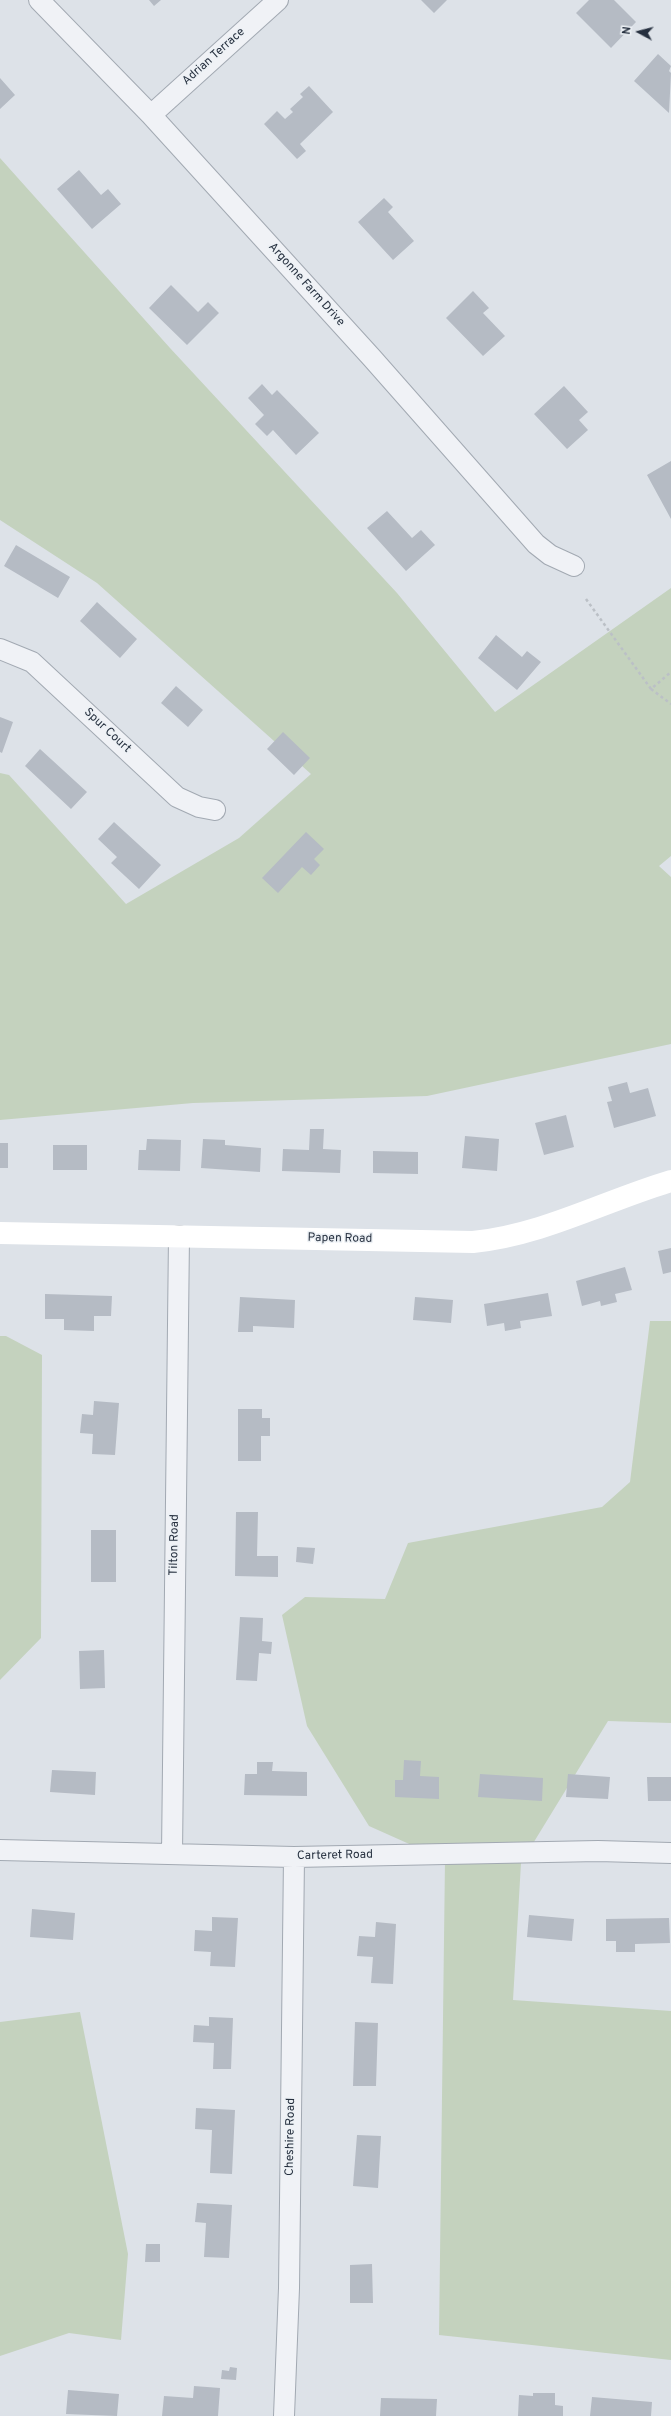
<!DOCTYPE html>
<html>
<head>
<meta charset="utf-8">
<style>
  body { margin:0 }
  #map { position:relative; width:671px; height:2416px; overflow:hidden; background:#dde2e8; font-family:Overpass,sans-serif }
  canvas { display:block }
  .north { position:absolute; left:619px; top:12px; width:40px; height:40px; -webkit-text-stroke:3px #edf1f5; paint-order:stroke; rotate:277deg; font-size:11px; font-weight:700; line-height:16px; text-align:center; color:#26303f }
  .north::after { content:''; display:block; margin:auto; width:14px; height:18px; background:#26303f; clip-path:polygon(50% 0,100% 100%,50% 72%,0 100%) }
</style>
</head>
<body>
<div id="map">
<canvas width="671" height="2416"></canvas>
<div class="north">N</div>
</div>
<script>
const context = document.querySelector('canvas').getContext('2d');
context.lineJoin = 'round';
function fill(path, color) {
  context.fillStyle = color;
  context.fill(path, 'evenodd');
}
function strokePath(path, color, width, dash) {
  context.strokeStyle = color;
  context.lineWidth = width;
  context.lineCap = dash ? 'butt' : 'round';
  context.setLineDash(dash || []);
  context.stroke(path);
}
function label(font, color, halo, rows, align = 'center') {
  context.font = font + ' Overpass,sans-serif';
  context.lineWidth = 3;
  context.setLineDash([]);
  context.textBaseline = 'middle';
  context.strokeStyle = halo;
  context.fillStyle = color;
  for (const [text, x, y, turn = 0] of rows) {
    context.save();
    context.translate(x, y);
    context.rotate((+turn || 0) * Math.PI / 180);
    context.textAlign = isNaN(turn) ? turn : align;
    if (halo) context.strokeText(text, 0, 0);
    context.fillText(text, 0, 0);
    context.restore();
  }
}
const green = new Path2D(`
  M0 158 170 348 397 593 495 712 671 588V856L659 866 671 877V1044L427 1096 193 1103 0 1120V773L9 775 126 904 239 838 311 774 97 583 0 520Z
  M650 1321H671V1723L608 1721 521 1863 513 2000 671 2011V2360L439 2335 445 1860 369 1826 307 1726 282 1615 305 1597 385 1599 408 1543 602 1507 630 1482Z
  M0 1336H6L42 1355 41 1638 0 1680Z
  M80 2012 128 2254 121 2340 69 2333 0 2356V2022Z`);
const building = new Path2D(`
  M149 0H161L154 6Z
  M421 0H447L434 13Z
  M589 0H614L636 22 611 48 576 13Z
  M658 54 671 66 669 71 671 73 669 113 634 81Z
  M0 78 15 95 0 109Z
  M309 86 333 112 300 144 306 151 297 159 264 124 277 111 285 119 293 112 290 109 303 97 300 94Z
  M79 170 101 195 108 189 121 204 92 229 57 189Z
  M384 198 393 207 388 212 414 241 393 260 358 222Z
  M171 285 198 312 208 302 219 313 187 345 149 308Z
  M473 291 489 308 483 313 505 336 483 356 446 318Z
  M262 384 272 395 277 390 319 433 296 455 273 430 267 436 255 424 264 415 248 398Z
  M564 386 588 412 579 420 588 430 567 449 534 414Z
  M671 461V519L647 475Z
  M387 511 412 538 421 530 435 545 406 571 367 528Z
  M16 545 70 577 58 598 4 566Z
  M97 602 137 639 120 658 80 621Z
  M496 635 522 657 527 651 541 662 517 690 478 658Z
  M176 686 203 710 188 727 161 703Z
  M0 717 13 722 2 753 0 752Z
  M283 732 310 758 294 775 267 749Z
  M40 749 87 792 71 809 25 766Z
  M114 822 161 865 139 889 111 863 117 857 98 839Z
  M306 832 324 849 314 859 320 865 311 875 302 867 278 893 262 878Z
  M627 1082 630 1093 648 1088 656 1116 614 1128 607 1102 612 1101 608 1087Z
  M566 1115 574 1147 544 1155 535 1123Z
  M310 1129H324L323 1149 341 1150 340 1173 282 1171 283 1149 309 1150Z
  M465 1136 499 1139 497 1171 462 1168Z
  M147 1139 181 1140 180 1171 138 1170 139 1150H146Z
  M203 1139 225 1140V1145L261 1148 260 1172 201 1168Z
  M0 1143H8V1168H0Z
  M53 1145H87V1170H53Z
  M373 1151 418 1152V1174L373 1173Z
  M671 1248V1272L663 1274 658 1251Z
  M625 1267 632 1290 615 1294 617 1302 601 1306 600 1301 582 1306 576 1281Z
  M548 1293 552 1316 520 1321 521 1328 505 1331 504 1323 487 1326 484 1304Z
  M45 1294 112 1296 111 1316H94V1331L64 1330V1319H45Z
  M240 1297 295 1300 294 1328 253 1326V1332H238Z
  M415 1297 453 1300 451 1323 413 1320Z
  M94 1401 119 1403 115 1455 92 1454 93 1434 80 1433 82 1414 93 1415Z
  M238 1409H262V1418H270V1436H261V1461H238Z
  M236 1512H258L257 1556H278V1577L235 1576Z
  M91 1530H116V1582H91Z
  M297 1547 315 1548 313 1564 296 1562Z
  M240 1617 263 1618 262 1641 272 1642 271 1654 259 1653 257 1681 236 1680Z
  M104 1650 105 1688 80 1689 79 1651Z
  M404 1760 421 1761 420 1776 439 1777V1799L395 1797V1780H403Z
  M257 1762H273L272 1771 307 1772V1796L244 1795 245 1774H257Z
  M52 1770 96 1772 95 1795 50 1792Z
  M480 1774 543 1778 542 1801 478 1797Z
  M568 1774 610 1777 608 1799 566 1797Z
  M647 1777H671V1801H648Z
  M32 1909 75 1913 73 1940 30 1937Z
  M529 1915 574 1919 572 1941 527 1937Z
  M212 1917 238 1918 235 1967 210 1966 211 1952 194 1951 195 1930 212 1931Z
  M669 1918 670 1943 635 1944V1952H616V1941H606V1919Z
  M376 1922 396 1924 393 1984 371 1983 373 1957 357 1956 359 1936 375 1937Z
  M209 2017 233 2018 231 2069H213L214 2043 193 2042 194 2025 209 2026Z
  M355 2022 378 2023 376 2086H353Z
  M196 2108 235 2110 232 2174 210 2173 212 2130 195 2129Z
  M357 2135 381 2136 378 2188 353 2186Z
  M197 2203 232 2205 229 2258 204 2257 206 2223 195 2222Z
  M146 2244H160V2262H145Z
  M372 2264 373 2303H350V2265Z
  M230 2367 237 2368 236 2380 221 2379 222 2370 229 2371Z
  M194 2386 220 2388 218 2416H162L164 2396 193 2398Z
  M68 2390 119 2394 117 2416 66 2414Z
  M533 2393H555V2405L563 2406V2416H518L519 2395 533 2396Z
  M592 2397 652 2402 651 2416H590Z
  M381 2398 437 2399 436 2416H380Z`);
const path = new Path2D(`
  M586 599 651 689 671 672
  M651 689 671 704`);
const street = new Path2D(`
  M39 0 151 115 372 358 536 544 550 555 574 566
  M151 115 278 0
  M0 649 32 662 177 797 199 807 215 810
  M0 1850 294 1857 598 1851 671 1853
  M172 1853 179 1236
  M284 2416 289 2288 294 1857`);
const secondary = new Path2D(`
  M0 1233 473 1242C543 1235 604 1201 671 1181`);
const streetNames = [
  ["Adrian Terrace",214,57,-42],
  ["Argonne Farm Drive",306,285,48],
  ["Spur Court",107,731,43],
  ["Papen Road",340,1239,1],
  ["Tilton Road",175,1545,-89],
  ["Carteret Road",335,1856,-1],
  ["Cheshire Road",291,2137,-89]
];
fill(green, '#c4d2be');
fill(building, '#b5bbc4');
strokePath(street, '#a2a9b2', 22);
strokePath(path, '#bbc0c6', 2.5, [3, 3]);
strokePath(street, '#f0f2f6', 20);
strokePath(secondary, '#fff', 22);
label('12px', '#26303f', '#edf1f5', streetNames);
</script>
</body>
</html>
